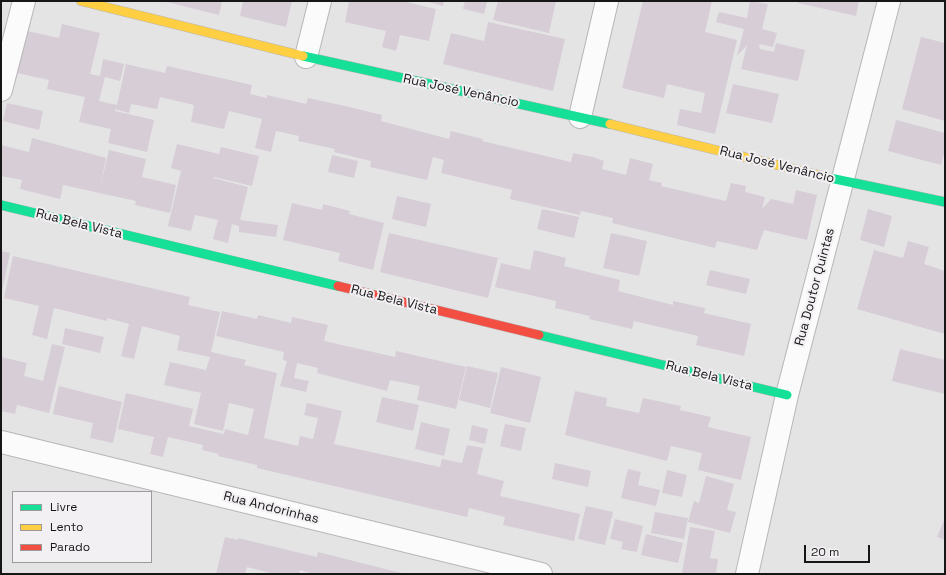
<!DOCTYPE html>
<html>
<head>
<meta charset="utf-8">
<style>
  body { margin:0 }
  #map { position:relative; width:946px; height:575px; overflow:hidden; background:#e5e4e5; font-family:"Space Grotesk",sans-serif }
  canvas { display:block }
  .frame { position:absolute; inset:0; border:2px solid #171617; pointer-events:none }
  .legend { position:absolute; left:12px; top:491px; width:140px; height:72px; box-sizing:border-box; background:#f3f0f3; border:1px solid #9b999b; margin:0; padding:5px 7px; list-style:none; font-size:12px; color:#171617 }
  .legend li { display:flex; align-items:center; gap:8px; height:20px }
  .legend b { width:20px; border:1px solid #9b999b }
  .scale { position:absolute; left:804px; top:545px; width:66px; height:18px; box-sizing:border-box; border:2px solid #171617; border-top:0; padding-left:5px; font-size:12px; line-height:14px; white-space:nowrap; color:#171617; -webkit-text-stroke:3px #f3f0f3; paint-order:stroke }
</style>
</head>
<body>
<div id="map">
<canvas width="946" height="575"></canvas>
<div class="frame"></div>
<ul class="legend">
<li><b style="height:5px;background:#16e098"></b>Livre</li>
<li><b style="height:5px;background:#ffcf43"></b>Lento</li>
<li><b style="height:5px;background:#f24e42"></b>Parado</li>
</ul>
<div class="scale">20 m</div>
</div>
<script>
const context = document.querySelector('canvas').getContext('2d');
context.lineJoin = 'round';
function fill(path, color) {
  context.fillStyle = color;
  context.fill(path, 'evenodd');
}
function strokePath(path, color, width, dash) {
  context.strokeStyle = color;
  context.lineWidth = width;
  context.lineCap = dash ? 'butt' : 'round';
  context.setLineDash(dash || []);
  context.stroke(path);
}
function label(font, color, halo, rows, align = 'center') {
  context.font = font + ' "Space Grotesk",sans-serif';
  context.lineWidth = 4;
  context.setLineDash([]);
  context.textBaseline = 'middle';
  context.strokeStyle = halo;
  context.fillStyle = color;
  for (const [text, x, y, turn = 0] of rows) {
    context.save();
    context.translate(x, y);
    context.rotate((+turn || 0) * Math.PI / 180);
    context.textAlign = isNaN(turn) ? turn : align;
    if (halo) context.strokeText(text, 0, 0);
    context.fillText(text, 0, 0);
    context.restore();
  }
}
const building = new Path2D(`
  M163 1H222L219 15Z
  M243 1H292L286 27 240 16Z
  M349 1H402L436 9 429 41 400 35 396 51 382 47 386 31 345 22Z
  M425 1H444L443 6Z
  M465 1 487 2 484 14 463 9Z
  M498 1H556L549 33 493 20Z
  M643 1H712L705 32 737 40 715 134 677 125 680 109 701 113 705 93 667 84 664 98 622 88Z
  M750 1 768 4 762 29 777 33 773 47 759 44 760 49 774 52 776 43 805 50 798 81 741 69 747 45 737 56 744 29 716 22 719 12 747 18Z
  M798 1H859L856 16 798 3Z
  M488 22 565 39 553 91 443 64 451 33 484 41Z
  M62 24 100 33 90 74 100 76 103 59 124 64 120 81 105 77 99 101 117 105 126 64 165 73 167 66 252 85 250 94 267 98V95L306 104 308 98 345 106 382 115 381 121 449 139 451 131 483 139 482 141 571 162 573 153 593 157 604 161 602 169 626 175 630 158 653 164 649 180 662 183 661 186 726 201 731 183 746 186 745 192 765 197 762 209 771 199 793 204 796 190 817 195 807 240 764 230 757 250 717 241 715 248 612 223 613 218 581 211 580 215 510 199 512 190 441 173 444 160 433 157 427 180 370 167 371 161 334 152 335 149 298 141 299 136 276 131 271 152 255 148 262 119 229 111 224 129 191 122 194 105 160 97 157 109 131 104 129 113 115 109V111L154 120 147 152 108 143 111 129 79 122 85 97 47 89 49 80 17 73 27 31 59 38Z
  M921 37 945 43V121L902 109Z
  M733 84 779 94 772 123 726 113Z
  M7 103 43 111 39 130 3 121Z
  M896 120 945 133V150L941 165 888 151Z
  M32 138 106 158 100 188 109 150 146 159 142 177 176 185 170 213 135 205 136 201 63 185 60 199 20 189 22 180 1 176V145L29 152Z
  M177 144 219 154 221 147 259 156 252 186 214 177 213 178 248 187 240 220 278 225 276 237 239 232V226L232 224 228 243 213 239 218 220 195 215 191 231 168 226 181 171 171 168Z
  M332 155 358 161 354 178 328 172Z
  M397 196 431 204 426 227 392 219Z
  M292 203 322 210 323 204 350 211 349 214 384 223 373 270 338 261 340 253 283 240Z
  M542 209 579 217 574 238 537 229Z
  M868 209 892 216 884 247 860 240Z
  M389 233 498 258 488 298 380 272Z
  M611 233 647 241 639 276 603 268Z
  M908 241 929 247 924 264 945 271V334L857 309 874 250 903 258Z
  M534 250 566 258 564 266 620 280 618 291 673 305V301L705 308 704 313 751 324 744 356 696 345 698 336 634 321 632 329 589 319 590 316 555 308 556 301 495 287 501 263 530 270Z
  M1 251 10 253 2 291H1Z
  M13 256 190 297 188 305 220 312 211 352 246 360 244 365 277 373 264 438 298 446 300 436 313 439 318 418 304 415 307 403 342 411 334 444 440 467 442 459 462 463 467 445 483 448 477 474 504 481 500 496 580 514 574 541 503 525 505 517 469 508 467 517 257 468V465L218 456 219 454 202 450 203 445 168 437 163 457 150 454 154 437 118 429 126 393 193 409 189 426 224 434 225 429 248 435 254 409 229 403 223 431 194 424 201 393 164 385 170 362 206 370 210 357 177 350 180 336 142 326 134 359 121 356 129 324 107 318V321L54 308 47 339 32 335 39 306 4 298Z
  M710 270 750 279 746 294 706 285Z
  M222 311 257 319 258 315 291 323 292 317 328 325 324 341 395 357 396 351 466 367 456 409 417 400 420 386 390 380 387 391 317 373 318 368 297 363 294 378 309 381 306 392 280 386 287 361 283 360 284 352 216 336Z
  M65 328 104 337 100 353 62 344Z
  M52 344 65 347 49 413 17 405 15 414 1 411V357L27 363 24 376 43 381Z
  M900 349 945 360V394L892 381Z
  M467 366 498 373 490 408 459 400Z
  M501 367 541 377 530 423 490 413Z
  M59 386 122 402 113 443 90 438 93 423 53 414Z
  M575 391 607 398 606 406 639 413 643 398 681 406 680 410 711 417 708 427 751 437 741 480 698 470 702 453 671 446 667 461 565 435Z
  M382 397 419 405 413 431 376 422Z
  M421 422 450 429 444 456 415 449Z
  M505 424 526 428 521 451 500 446Z
  M472 425 488 429 485 444 469 440Z
  M555 463 591 471 588 487 552 479Z
  M628 469 641 472 638 485 660 490 656 506 621 498Z
  M667 470 687 475 682 497 662 493Z
  M706 476 734 484 727 510 736 512 730 533 688 522 694 501 699 503Z
  M586 506 613 512 605 545 578 539Z
  M655 512 688 518 684 539 651 533Z
  M945 518V540L937 537Z
  M615 519 643 526 637 552 621 549 623 542 610 539Z
  M690 527 715 531 710 558 718 559 716 574 682 573Z
  M646 534 683 543 678 563 641 555Z
  M225 537 238 540V538L317 557 318 552 405 574H313L300 570 299 574H275L247 567 245 574H216Z`);
const street = new Path2D(`
  M306 57 320 1
  M1 90 24 1
  M580 117 607 1
  M1 442 541 574
  M747 574 787 395 889 1`);
const fast = new Path2D(`
  M303 56 610 124
  M830 178 945 202
  M1 205 338 286
  M539 335 787 395`);
const slow = new Path2D(`
  M81 1 303 56
  M610 124 830 178`);
const jam = new Path2D(`
  M338 286 539 335`);
const streetNames = [
  ["Rua José Venâncio",461,91,12],
  ["Rua José Venâncio",777,165,14],
  ["Rua Bela Vista",79,224,14],
  ["Rua Doutor Quintas",815,287,-75],
  ["Rua Bela Vista",394,300,14],
  ["Rua Bela Vista",709,376,14],
  ["Rua Andorinhas",271,508,14]
];
fill(building, '#d6cdd6');
strokePath(street, '#b7b6b7', 24);
strokePath(fast, '#b7b6b7', 10);
strokePath(slow, '#b7b6b7', 10);
strokePath(jam, '#b7b6b7', 10);
strokePath(street, '#fbfbfb', 22);
strokePath(fast, '#16e098', 9);
strokePath(slow, '#ffcf43', 9);
strokePath(jam, '#f24e42', 9);
label('13px', '#171617', '#f3f0f3', streetNames);
</script>
</body>
</html>
